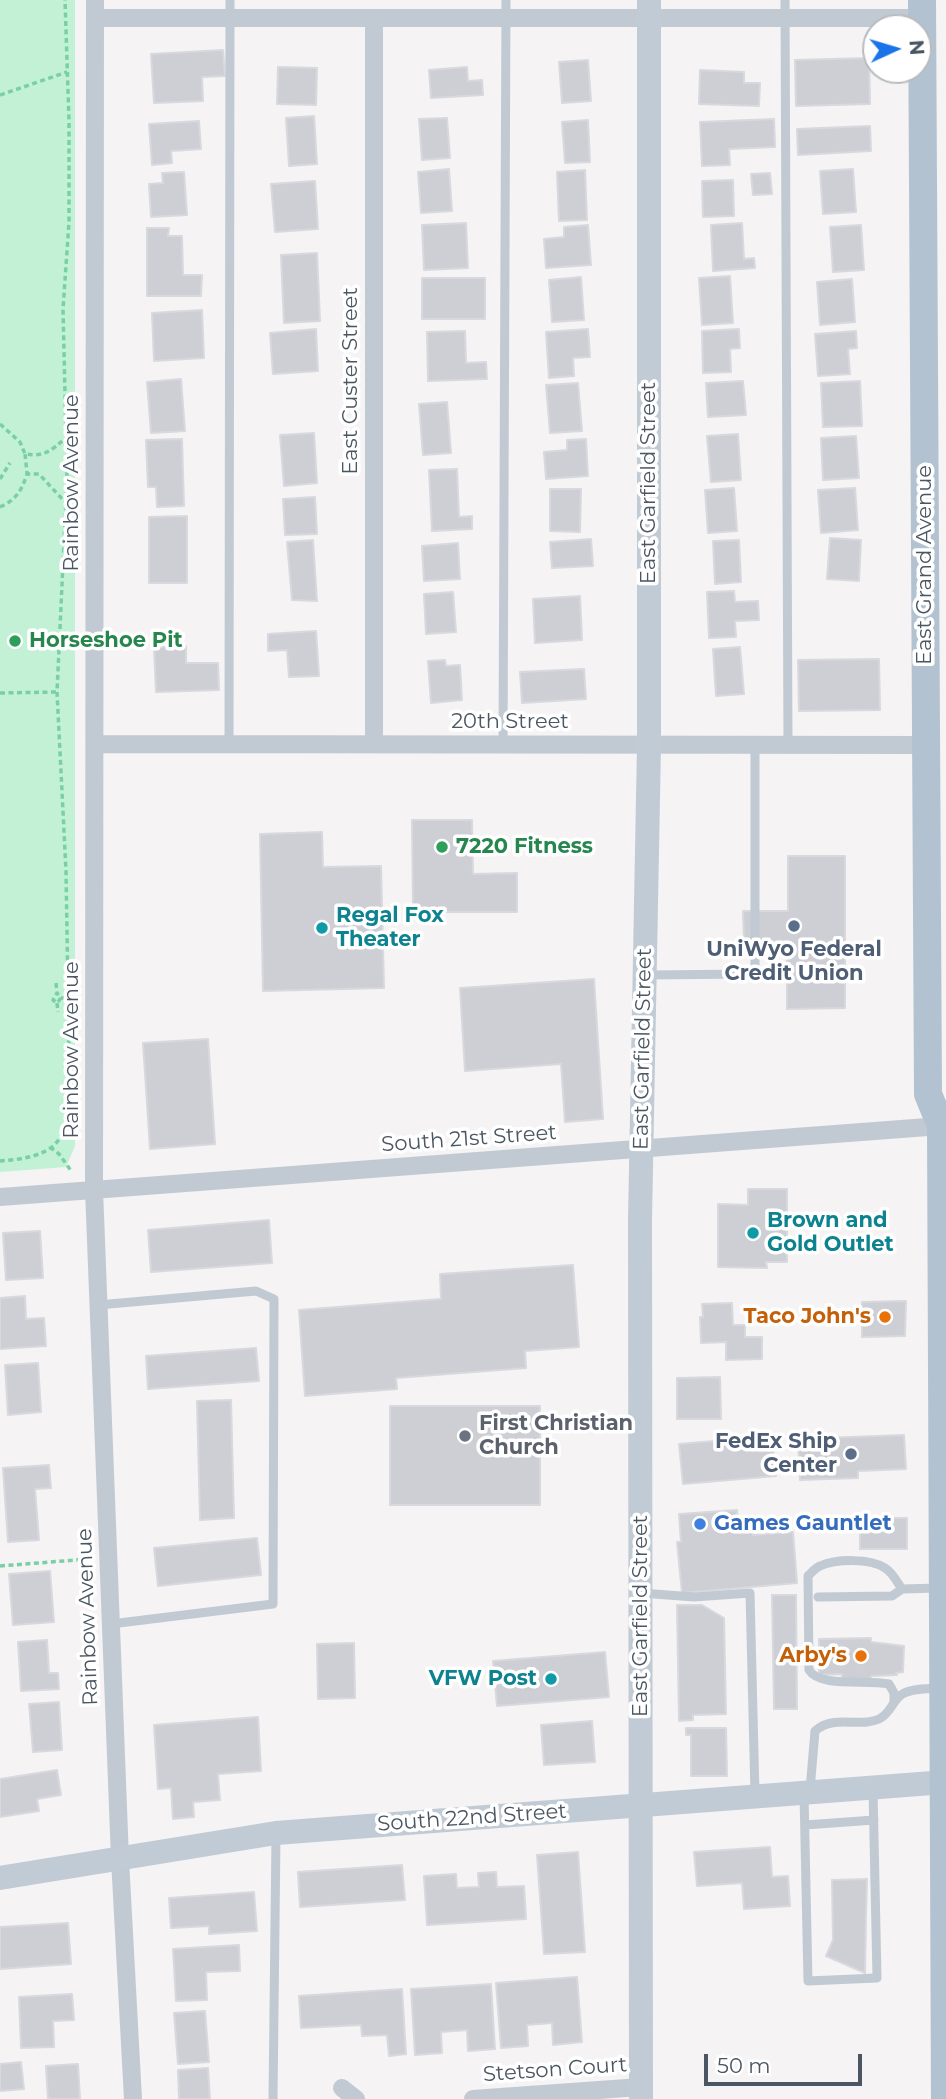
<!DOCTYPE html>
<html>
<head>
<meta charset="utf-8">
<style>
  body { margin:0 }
  #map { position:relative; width:946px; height:2099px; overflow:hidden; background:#f5f3f3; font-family:Montserrat,sans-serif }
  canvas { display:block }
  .north { position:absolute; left:862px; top:14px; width:70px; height:70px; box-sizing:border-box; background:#fff; border:2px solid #b7bbc0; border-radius:50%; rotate:86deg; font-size:19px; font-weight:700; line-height:28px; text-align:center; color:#4a5661 }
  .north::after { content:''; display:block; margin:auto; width:24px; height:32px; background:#1a73e8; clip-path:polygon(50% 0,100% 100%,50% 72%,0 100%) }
  .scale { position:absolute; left:704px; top:2054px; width:158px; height:32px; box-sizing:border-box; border:4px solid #4a5661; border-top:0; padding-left:9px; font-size:21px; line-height:24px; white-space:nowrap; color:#4a5661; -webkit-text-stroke:5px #fff; paint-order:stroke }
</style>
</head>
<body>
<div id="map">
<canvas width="946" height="2099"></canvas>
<div class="north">N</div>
<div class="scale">50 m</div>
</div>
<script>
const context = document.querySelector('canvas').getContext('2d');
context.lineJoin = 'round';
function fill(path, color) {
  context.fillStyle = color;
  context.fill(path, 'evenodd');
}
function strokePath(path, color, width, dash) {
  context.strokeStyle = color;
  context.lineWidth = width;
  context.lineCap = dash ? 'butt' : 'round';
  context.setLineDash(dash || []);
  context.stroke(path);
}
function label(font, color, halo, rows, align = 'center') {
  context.font = font + ' Montserrat,sans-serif';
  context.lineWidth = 7;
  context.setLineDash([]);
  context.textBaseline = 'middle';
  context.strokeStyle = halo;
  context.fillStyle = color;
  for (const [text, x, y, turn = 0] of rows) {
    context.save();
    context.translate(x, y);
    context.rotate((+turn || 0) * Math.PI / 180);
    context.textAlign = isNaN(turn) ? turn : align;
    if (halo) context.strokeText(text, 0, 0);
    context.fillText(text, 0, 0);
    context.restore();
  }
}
const green = new Path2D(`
  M0 0H75V1146L66 1167 0 1172Z`);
const building = new Path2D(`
  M223 50 225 76 202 77 203 101 154 103 151 54Z
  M869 58 870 104 796 106 795 60Z
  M588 60 591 101 562 103 559 62Z
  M278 67 317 68 316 105 277 104Z
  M467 67 468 81 482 80 483 95 431 98 429 70Z
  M700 70 744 72V83H760L759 106 699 104Z
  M314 116 317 164 289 166 286 118Z
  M447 118 450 158 422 160 419 119Z
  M774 119 775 147 729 149 730 165 702 166 700 122Z
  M588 120 590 162 565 163 562 122Z
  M199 121 201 149 171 151 172 163 152 165 149 124Z
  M870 126 871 151 798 155 797 129Z
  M449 169 452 211 421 213 418 172Z
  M853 169 856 212 823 214 820 171Z
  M585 170 587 220 559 221 557 172Z
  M184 172 187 215 151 217 149 184 163 183 162 173Z
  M770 173 772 194 753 195 751 174Z
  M733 180 734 216 703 217 702 181Z
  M315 181 318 229 275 232 271 184Z
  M466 223 468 268 424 270 422 225Z
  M742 223 744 259 754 258 755 268 713 271 711 225Z
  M588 225 591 265 546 268 544 239 564 237V227Z
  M861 225 864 270 833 272 830 227Z
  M147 228H169L168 236H182L183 275H202L201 296H147Z
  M317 253 320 321 284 323 281 255Z
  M730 276 733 323 702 325 699 278Z
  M581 277 584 320 552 322 549 280Z
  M422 278H485V319H422Z
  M852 279 855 322 820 325 817 282Z
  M202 310 204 358 154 361 152 313Z
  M316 329 318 371 273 374 270 333Z
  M588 329 590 357 573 358 574 376 549 378 546 332Z
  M739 329 740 348 730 349 731 372 703 373 702 331Z
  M465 331 466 363 486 362 487 379 428 381 427 332Z
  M856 331 857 348 848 349 850 374 818 376 815 334Z
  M181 379 185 431 151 433 147 382Z
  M743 381 746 415 708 417 706 383Z
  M860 381 862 426 823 427 821 383Z
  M578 383 582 431 550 433 546 385Z
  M447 402 451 453 423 455 419 404Z
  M314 433 317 483 284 486 280 435Z
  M738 434 741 480 711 482 707 436Z
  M856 436 859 478 823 480 821 438Z
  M182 439 184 506 157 507 156 487H148L146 440Z
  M586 439 588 476 546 479 544 452 567 450V440Z
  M457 469 459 517 472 516V529L432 531 429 470Z
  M734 488 737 531 708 533 705 490Z
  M855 488 858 530 821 533 818 490Z
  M550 489H581L580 532 550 531Z
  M315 497 317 534 285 535 283 499Z
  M187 516V583H149V517Z
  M830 538 861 540 859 581 827 579Z
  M591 539 593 566 552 568 550 542Z
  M313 540 317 601 292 600 287 542Z
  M739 540 741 582 715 584 713 541Z
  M458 543 460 579 424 581 422 546Z
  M734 591 735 602 758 601 759 620 735 621 736 637 709 638 707 592Z
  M453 592 456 632 426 634 424 594Z
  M580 596 582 640 535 643 533 599Z
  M316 631 319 676 289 677 287 650 268 651V634Z
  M186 646V663H218L219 690 156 692 154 647Z
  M740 647 744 694 716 696 713 649Z
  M879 659 880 710 799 711 798 660Z
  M445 660 446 666 460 665 462 700 431 703 428 661Z
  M584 669 586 699 522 703 520 672Z
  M412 820H472L473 874 517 873V912H413Z
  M322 832 323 867 381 866 384 988 263 991 260 834Z
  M788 856H845V1008L787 1009V941H744L743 911H788Z
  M594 979 603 1119 565 1122 561 1064 465 1071 460 988Z
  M208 1039 215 1144 150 1149 143 1043Z
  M748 1189H787V1262H766L767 1268 718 1267V1204L748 1205Z
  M269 1220 272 1263 151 1272 148 1230Z
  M40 1231 43 1278 6 1280 3 1233Z
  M573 1265 579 1347 525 1351 526 1368 396 1378 397 1389 305 1396 299 1310 441 1299 440 1274Z
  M25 1296 26 1319 44 1318 46 1346 0 1349V1298Z
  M906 1301 905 1336 862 1337V1302Z
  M732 1303 733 1325H745V1337H762V1359L726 1360V1342L701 1343 700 1317H703L702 1304Z
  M256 1348 259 1381 148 1389 146 1356Z
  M38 1363 41 1412 8 1415 5 1365Z
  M720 1377 721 1419H677V1378Z
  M231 1400 234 1518 200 1520 197 1401Z
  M390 1406H540V1505H390Z
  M904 1435 906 1469 858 1471V1478L800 1480 798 1439Z
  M772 1436 776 1476 683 1484 679 1444Z
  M49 1465 51 1488 35 1489 39 1540 8 1542 3 1468Z
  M737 1510 738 1522 752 1521 753 1535 793 1532 797 1583 682 1593 677 1542H681L679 1514Z
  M860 1518H907V1549H860Z
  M257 1538 261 1575 158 1586 154 1548Z
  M50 1571 54 1622 13 1625 9 1574Z
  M772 1595H796L797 1709H774Z
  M677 1605H702L724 1618 726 1714 693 1715V1720L679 1721Z
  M871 1638V1642L904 1646 903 1672 896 1673 897 1675 871 1676V1679H842V1674L819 1675V1639Z
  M47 1640 49 1673H58L59 1689 21 1691 18 1642Z
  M354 1643 355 1698 318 1699 317 1644Z
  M605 1652 609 1697 497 1706 493 1661Z
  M59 1702 62 1750 33 1752 29 1704Z
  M258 1717 261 1771 218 1774 220 1800 193 1802 194 1817 173 1819 171 1788 158 1789 154 1725Z
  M592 1721 595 1762 544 1765 541 1725Z
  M686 1728H726L727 1776H691V1735H686Z
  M57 1770 61 1795 37 1799 39 1811 0 1817V1779Z
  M770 1847 772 1877 788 1876 790 1906 744 1909 742 1883 697 1886 694 1852Z
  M578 1852 585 1952 544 1954 537 1855Z
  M402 1865 405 1900 300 1907 298 1872Z
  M496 1872 497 1887 524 1886 526 1919 427 1925 424 1876 456 1874 457 1888 479 1887 478 1873Z
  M867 1879 866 1914 865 1973 826 1956 833 1940 832 1880Z
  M254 1892 257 1931 209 1934V1926L171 1928 169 1898Z
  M68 1923 71 1964 0 1969V1927Z
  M239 1945 240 1971 206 1972 207 2000 176 2001 173 1949Z
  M577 1977 582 2042 553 2045 552 2023 527 2025 528 2046 501 2048 496 1983Z
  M491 1984 495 2049 468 2051 467 2030 441 2032 442 2053 415 2055 411 1989Z
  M402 1989 406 2054 389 2056 387 2035 362 2036 361 2025 301 2028 299 1996Z
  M72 1994 74 2020 53 2021 54 2047 21 2048 19 1997Z
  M205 2011 209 2062 178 2064 174 2013Z
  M21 2062 24 2089 0 2091V2064Z
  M78 2064 80 2099H48L46 2066Z
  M208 2068 210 2099H179L178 2070Z`);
const path = new Path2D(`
  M0 95 67 72
  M0 424 20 442 25 454C46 457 51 450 66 438
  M25 454 27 473
  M0 479 10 463
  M0 507C16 500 22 490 27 474H39L65 502
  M0 693 57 692
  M56 983 57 993
  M61 998 57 1003 53 1000 57 993 61 998H68
  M57 1003 58 1012
  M50 1147 59 1154 72 1172
  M0 1161C21 1159 50 1157 61 1136 65 1130 67 1122 70 1115L66 871 57 692 67 478 63 309 69 222V121L65 0
  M0 1566 89 1559`);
const lane = new Path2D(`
  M785 0 788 745
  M229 744 230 0
  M503 745 506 0
  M647 975 749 974 755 968V745
  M98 1305 256 1291 274 1299 273 1604 111 1624
  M641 1593 694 1597 750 1593 755 1795
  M818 1597 892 1596 902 1589 938 1588
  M894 1703V1693L889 1684C867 1679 820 1688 809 1670L808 1576C812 1572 815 1568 820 1566 836 1559 870 1558 885 1568 893 1573 897 1582 902 1589
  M810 1790 815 1731C834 1714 859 1728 879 1719 890 1714 892 1702 901 1695 910 1688 927 1689 939 1688
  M804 1794 808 1981 877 1978 873 1790
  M805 1825 874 1820
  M273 2099 276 1835`);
const street = new Path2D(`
  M95 0 94 1189 120 1859 133 2099
  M95 18H922
  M95 744 926 745
  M374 744V18
  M0 1197 941 1126
  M342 2088 356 2099
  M473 2099 641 2087`);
const secondary = new Path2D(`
  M0 1878 276 1833 946 1782
  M641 2099 640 1220 649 745V0`);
const primary = new Path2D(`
  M922 0 928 1094 941 1126 945 2099`);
const markers = [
  [15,641,7,"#2e9e5b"],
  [442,847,7,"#2e9e5b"],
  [794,926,7,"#5c6f8a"],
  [322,928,7,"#0f9aa8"],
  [753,1233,7,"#0f9aa8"],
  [885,1317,7,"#e8710a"],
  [465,1436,7,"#6b7280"],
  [851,1454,7,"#5c6f8a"],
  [700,1524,7,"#3f7fe0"],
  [861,1656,7,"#e8710a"],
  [551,1679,7,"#0f9aa8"]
];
const streetNames = [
  ["East Custer Street",351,381,-90],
  ["Rainbow Avenue",72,483,-90],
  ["East Garfield Street",649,483,-90],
  ["East Grand Avenue",925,565,-90],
  ["20th Street",510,722],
  ["East Garfield Street",643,1049,-89],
  ["Rainbow Avenue",72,1050,-90],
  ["South 21st Street",469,1139,-4],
  ["East Garfield Street",641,1616,-90],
  ["Rainbow Avenue",88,1617,-92],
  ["South 22nd Street",472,1818,-4],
  ["Stetson Court",555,2070,-4]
];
const leisureNames = [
  ["Horseshoe Pit",29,641],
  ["7220 Fitness",456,847]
];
const cultureNames = [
  ["Regal Fox",336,916],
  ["Theater",336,940],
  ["Brown and",767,1221],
  ["Gold Outlet",767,1245],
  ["VFW Post",537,1679,"right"]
];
const serviceNames = [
  ["UniWyo Federal",794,950],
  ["Credit Union",794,974],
  ["FedEx Ship",837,1442,"right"],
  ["Center",837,1466,"right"]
];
const foodNames = [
  ["Taco John's",871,1317],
  ["Arby's",847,1656]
];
const worshipNames = [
  ["First Christian",479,1424],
  ["Church",479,1448]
];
const shopNames = [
  ["Games Gauntlet",714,1524]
];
fill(green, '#c3f1d5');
fill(building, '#cdcfd5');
strokePath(building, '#d7d9de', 2);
strokePath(path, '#7ad0a6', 3.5, [5, 3.5]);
strokePath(lane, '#c1cad2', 9);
strokePath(street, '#c1cad2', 18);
strokePath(secondary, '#c1cbd6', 24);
strokePath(primary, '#b3c2d1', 28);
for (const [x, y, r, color] of markers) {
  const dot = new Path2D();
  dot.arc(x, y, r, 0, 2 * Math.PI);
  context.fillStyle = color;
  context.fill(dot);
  strokePath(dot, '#fff', 2.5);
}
label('21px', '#4a5661', '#fff', streetNames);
label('bold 21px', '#27864d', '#fff', leisureNames, 'left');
label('bold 21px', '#0d838f', '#fff', cultureNames, 'left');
label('bold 21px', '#4e5e75', '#fff', serviceNames);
label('bold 21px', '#c56008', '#fff', foodNames, 'right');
label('bold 21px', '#5b616d', '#fff', worshipNames, 'left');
label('bold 21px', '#366cbe', '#fff', shopNames, 'left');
</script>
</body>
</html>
